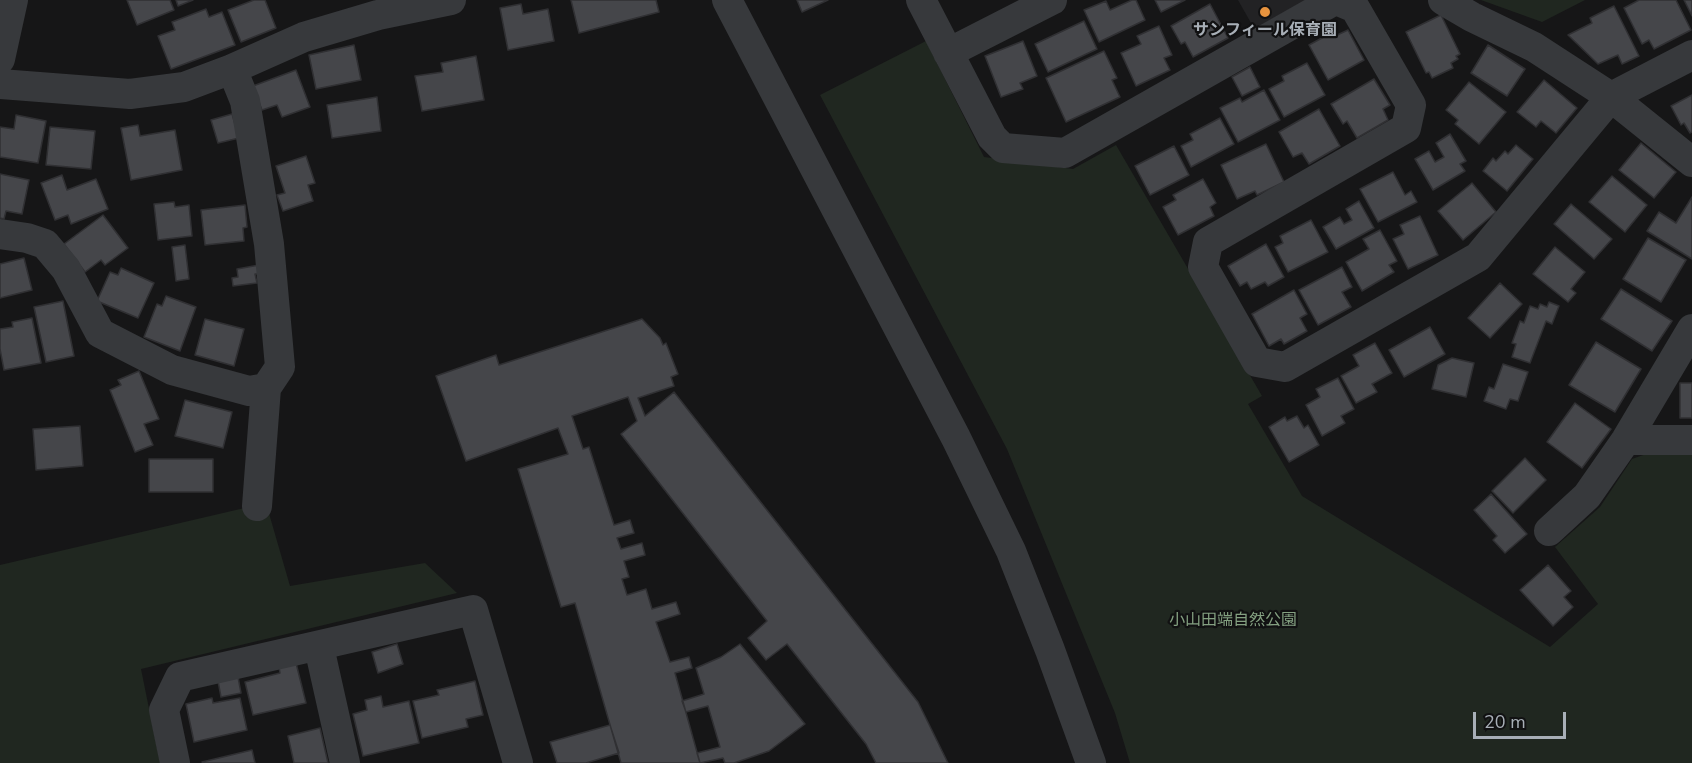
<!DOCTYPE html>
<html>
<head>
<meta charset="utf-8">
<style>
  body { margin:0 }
  #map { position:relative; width:1692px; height:763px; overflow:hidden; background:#161617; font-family:"Nunito Sans",sans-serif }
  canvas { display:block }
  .scale { position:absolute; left:1473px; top:712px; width:93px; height:27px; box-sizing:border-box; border:3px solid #a8afb7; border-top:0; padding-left:8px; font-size:18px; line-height:21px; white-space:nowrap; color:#a8afb7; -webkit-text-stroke:4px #111112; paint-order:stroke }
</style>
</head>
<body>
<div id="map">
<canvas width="1692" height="763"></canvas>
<div class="scale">20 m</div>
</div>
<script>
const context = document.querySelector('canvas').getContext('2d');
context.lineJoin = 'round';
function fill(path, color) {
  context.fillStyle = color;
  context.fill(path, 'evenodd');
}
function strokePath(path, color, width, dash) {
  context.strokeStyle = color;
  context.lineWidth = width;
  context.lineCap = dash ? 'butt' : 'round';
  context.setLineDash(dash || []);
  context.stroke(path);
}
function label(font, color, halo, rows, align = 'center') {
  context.font = font + ' "Nunito Sans","Noto Sans JP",sans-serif';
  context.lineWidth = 4.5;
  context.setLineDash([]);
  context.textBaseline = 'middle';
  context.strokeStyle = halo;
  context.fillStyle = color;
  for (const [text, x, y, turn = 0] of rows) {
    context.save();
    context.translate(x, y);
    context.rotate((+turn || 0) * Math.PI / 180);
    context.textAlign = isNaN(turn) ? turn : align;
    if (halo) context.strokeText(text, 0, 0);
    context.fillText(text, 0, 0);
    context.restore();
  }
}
const built = new Path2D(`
  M1238 0H1306L1258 27 1251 23Z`);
const green = new Path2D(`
  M1481 0H1585L1542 22Z
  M926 41 984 157 1073 169 1116 145 1262 396 1248 404 1302 496 1550 647 1598 604 1555 547 1600 507 1632 459 1649 453H1692V763H1130L1115 713 1007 449 820 95Z
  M266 503 290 586 425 563 457 593 141 669 160 763H0V565Z`);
const building = new Path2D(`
  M127 0H170L174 10 137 25Z
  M176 0H193L178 6Z
  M254 0H265L276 28 241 42 228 10Z
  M571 0H656L659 12 579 33Z
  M797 0H828L802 12Z
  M1132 0H1136L1145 20 1099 42 1084 10 1106 1 1110 10Z
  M1155 0H1185L1161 12Z
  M1639 0H1676L1691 30 1654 49 1649 40 1642 44 1624 8Z
  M1684 0H1692V16Z
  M521 4 523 14 548 9 554 41 508 50 500 8Z
  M1210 4 1228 38 1193 57 1185 42 1181 44 1171 26Z
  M1614 6 1639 56 1622 64 1618 55 1598 64 1568 35 1592 23 1590 18Z
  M206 9 209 17 222 12 235 45 171 69 158 36 175 30 172 22Z
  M1441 15 1460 54 1456 56 1458 59 1451 63 1453 68 1432 78 1429 72 1426 73 1406 32Z
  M1084 21 1097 49 1048 72 1035 44Z
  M1159 26 1172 55 1164 58 1170 70 1136 86 1121 53 1141 44 1137 36Z
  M1348 30 1364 60 1328 80 1309 45 1333 32 1335 36Z
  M1023 41 1037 76 1020 83 1023 89 1001 97 985 56Z
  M354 45 361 80 316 89 309 55Z
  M1488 45 1525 69 1507 96 1471 73Z
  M1104 51 1117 78 1112 80 1120 97 1066 122 1046 78Z
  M476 56 484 100 422 111 415 76 443 72 441 63Z
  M1307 63 1325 95 1284 117 1269 89 1284 81 1282 76Z
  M1250 67 1260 87 1242 96 1232 77Z
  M296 70 310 107 282 117 277 105 262 110 253 86Z
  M1374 79 1390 105 1383 109 1388 120 1357 138 1347 121 1343 124 1331 104Z
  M1544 80 1577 108 1556 133 1541 121 1536 127 1517 112Z
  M1469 82 1506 112 1479 144 1455 124 1458 120 1446 110Z
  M1264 90 1280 120 1238 142 1220 108 1240 98 1242 102Z
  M1692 95V132L1690 133 1684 123 1681 125 1671 106Z
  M377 97 381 131 332 138 327 105Z
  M1319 109 1340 146 1309 164 1302 153 1293 157 1279 132Z
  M232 114 239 138 218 143 211 120Z
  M16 115 46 121 38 163 0 157V127L14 129Z
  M1220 118 1234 144 1191 167 1181 146 1193 140 1190 134Z
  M138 125 140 136 175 130 182 170 131 180 121 128Z
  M50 127 95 131 91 169 46 165Z
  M1450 134 1466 161 1460 164 1465 171 1433 190 1415 159 1429 151 1435 162 1444 157 1436 143Z
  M1641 143 1676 172 1654 198 1619 170Z
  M1266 144 1284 182 1257 195 1255 191 1237 199 1221 165Z
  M1516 145 1533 159 1507 191 1483 171 1493 158 1496 161 1505 151 1508 154Z
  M1174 146 1189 175 1150 195 1135 166Z
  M306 156 315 183 308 185 313 201 283 211 277 195 285 193 276 166Z
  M1393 172 1405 195 1411 191 1417 202 1378 222 1360 189Z
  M0 174 29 180 22 214 6 211 4 219 0 218Z
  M62 175 67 190 96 179 108 209 71 224 68 215 55 220 41 183Z
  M1612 176 1647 205 1625 232 1589 202Z
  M1203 179 1216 203 1210 207 1214 216 1178 235 1163 207 1176 200 1173 195Z
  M1472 183 1496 212 1463 240 1438 211Z
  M1692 197V259L1647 231 1659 212 1676 223Z
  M1359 201 1374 228 1336 249 1323 227 1340 217 1344 224 1352 220 1346 209Z
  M174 202 175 207 189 205 192 236 158 240 154 204Z
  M1571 204 1612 239 1594 259 1554 224Z
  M245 205 247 227 243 228 244 241 205 245 201 210Z
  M103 215 128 248 105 265 101 260 85 272 64 244Z
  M1420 216 1438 255 1408 269 1393 239 1404 234 1400 225Z
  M1311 220 1328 252 1288 272 1275 247 1283 243 1280 236Z
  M1380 230 1397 261 1389 265 1394 272 1362 291 1346 262 1369 249 1363 239Z
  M1648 238 1686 260 1661 302 1623 279Z
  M1266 244 1284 277 1268 286 1265 282 1251 289 1247 282 1240 286 1228 266Z
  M185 245 189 279 176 281 172 247Z
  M1555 247 1585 272 1571 289 1576 293 1568 302 1533 274Z
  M24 258 32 290 0 298V264Z
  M259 265 260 274H255L257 283 233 286 232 278 238 277 237 269Z
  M1342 267 1352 287 1342 292 1351 307 1318 325 1299 290Z
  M121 268 154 283 138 318 97 301 110 272 118 275Z
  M1500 283 1522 304 1490 338 1468 318Z
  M1621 289 1672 321 1652 351 1601 319Z
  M1294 290 1307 314 1300 318 1307 331 1284 344 1281 339 1269 346 1252 314Z
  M166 296 196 307 180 351 144 337 157 304 162 306Z
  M63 301 74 356 46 362 34 307Z
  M1549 302 1559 306 1552 324 1546 321 1530 363 1512 357 1516 344 1512 343 1520 321 1524 323 1530 306 1538 309 1540 304 1547 307Z
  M32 318 41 363 4 370 0 349V329L13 327 12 322Z
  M205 319 244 329 234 366 195 355Z
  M642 319 660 338 663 345 666 343 678 374 671 377 674 386 638 398 645 416 674 392 918 702 948 763H876L866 744 787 644 766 660 748 638 767 621 621 434 637 421 628 397 572 416 583 449 589 447 614 525 630 520 634 533 617 538 621 549 642 543 645 555 624 561 629 577 622 579 627 595 646 589 652 609 676 602 680 614 656 622 670 662 689 657 692 668 675 673 700 763H621L575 603 561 607 518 469 568 454 558 428 466 461 436 376 496 355 499 365Z
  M1430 327 1445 354 1404 377 1389 350Z
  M1596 342 1641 369 1615 412 1569 385Z
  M1375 343 1392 373 1372 384 1377 392 1356 403 1341 376 1359 366 1353 355Z
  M1452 358 1474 363 1466 397 1432 389 1438 365Z
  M1503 364 1528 372 1518 401 1510 399 1506 409 1484 401 1489 387 1494 389Z
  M139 371 159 419 144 424 153 445 135 452 110 390 121 385 118 380Z
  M1338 378 1354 409 1341 416 1345 423 1322 436 1306 405 1320 397 1316 389Z
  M1680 383H1692V418H1680Z
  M185 400 232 412 223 448 175 436Z
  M1575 403 1611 429 1582 468 1547 442Z
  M1297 416 1304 428 1308 425 1319 445 1289 462 1269 427 1285 417 1287 421Z
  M80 426 83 466 36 470 33 429Z
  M1525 458 1546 480 1513 513 1492 491Z
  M149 459H213V492H149Z
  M1491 494 1527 534 1505 553 1493 540 1497 536 1474 510Z
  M1548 565 1571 591 1564 597 1573 607 1553 626 1520 590Z
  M397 644 403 664 378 673 372 652Z
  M740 644 805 724 769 751 734 763H725L723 758 700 763 697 753 720 747 708 706 686 712 682 701 704 694 696 668 721 657Z
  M296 663 306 703 253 715 245 682 280 673 279 667Z
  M238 677 241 693 221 697 218 681Z
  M475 681 483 715 466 719 468 727 422 738 413 701 439 695 437 690Z
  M381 696 383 707 409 701 419 743 363 756 353 714 367 710 365 700Z
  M212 698 213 703 240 698 247 730 194 742 186 704Z
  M610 725 619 753 586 763H557L550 742Z
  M320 728 328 763H294L288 736Z
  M252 750 255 763H203L202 762Z`);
const minor = new Path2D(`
  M727 0 956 438 1011 551 1050 650 1091 763
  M921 0 992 137 1003 148 1065 153 1335 0
  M1336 0 1355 8 1411 105 1406 128 1208 242 1203 267 1257 362 1285 367 1478 257 1611 97 1692 55
  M1443 0 1472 17 1534 47 1611 97 1692 162
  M948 53 1052 0
  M0 59 13 0
  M232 69 245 101 269 244 280 367 266 388 257 506
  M0 84 130 94 184 87 232 69 304 37 378 15 451 0
  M0 234 27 238 45 244 66 269 100 333 172 370 249 391 266 388
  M1626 440H1692
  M1549 531 1587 496 1626 440 1692 329
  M319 647 345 763
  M175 763 164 710 180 677 473 610 518 763`);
const markers = [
  [1265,12,6,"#e7933e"]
];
const poiNames = [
  ["サンフィール保育園",1265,31]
];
const parkNames = [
  ["小山田端自然公園",1233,621]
];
fill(built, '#222224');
fill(green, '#202720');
fill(building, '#45464a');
strokePath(building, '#303033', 1.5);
strokePath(minor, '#37393c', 30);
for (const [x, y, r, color] of markers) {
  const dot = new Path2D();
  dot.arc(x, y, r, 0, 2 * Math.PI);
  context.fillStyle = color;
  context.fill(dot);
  strokePath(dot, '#111112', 2);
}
label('bold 16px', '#a8afb7', '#111112', poiNames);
label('16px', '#84a081', '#111112', parkNames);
</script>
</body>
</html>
